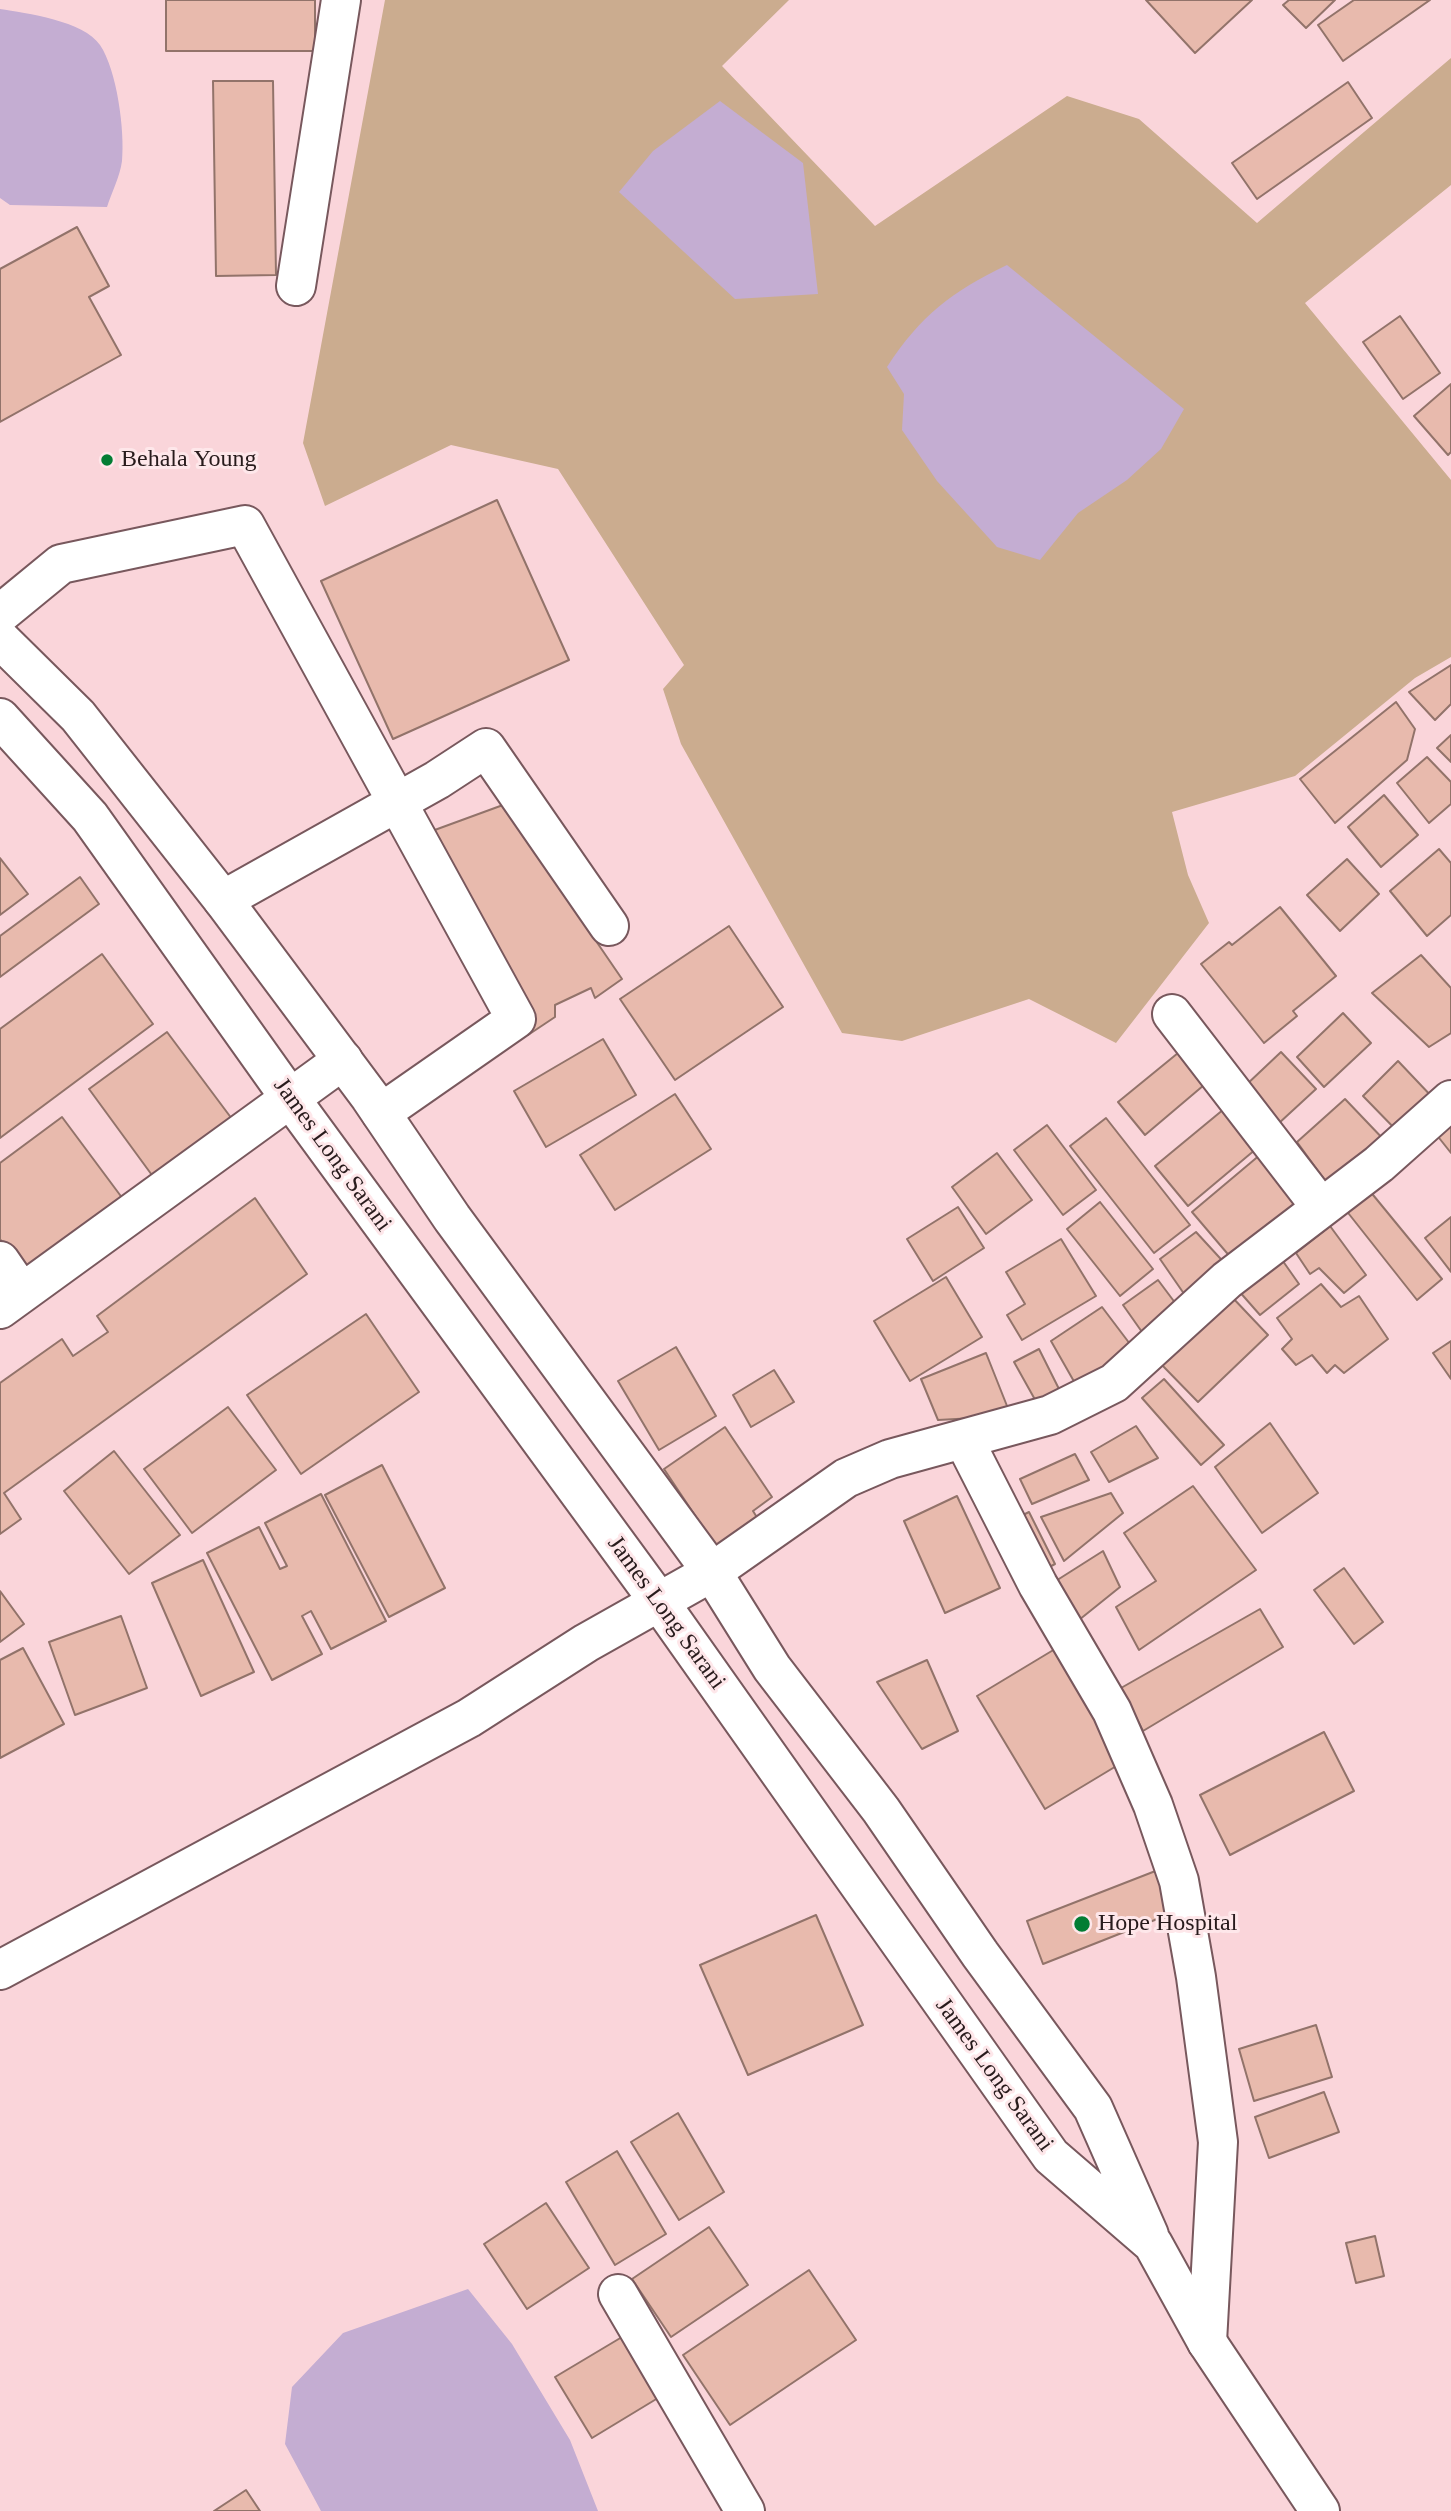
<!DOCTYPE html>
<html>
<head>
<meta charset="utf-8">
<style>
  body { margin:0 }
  canvas { display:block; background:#fad5da }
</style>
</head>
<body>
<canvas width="1451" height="2511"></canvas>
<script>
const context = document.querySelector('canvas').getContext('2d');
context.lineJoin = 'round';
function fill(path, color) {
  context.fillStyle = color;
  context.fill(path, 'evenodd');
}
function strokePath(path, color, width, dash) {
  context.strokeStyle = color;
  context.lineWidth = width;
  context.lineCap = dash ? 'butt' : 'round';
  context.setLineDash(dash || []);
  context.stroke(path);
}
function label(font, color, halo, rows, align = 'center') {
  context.font = font + ' "Times New Roman",serif';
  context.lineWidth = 6;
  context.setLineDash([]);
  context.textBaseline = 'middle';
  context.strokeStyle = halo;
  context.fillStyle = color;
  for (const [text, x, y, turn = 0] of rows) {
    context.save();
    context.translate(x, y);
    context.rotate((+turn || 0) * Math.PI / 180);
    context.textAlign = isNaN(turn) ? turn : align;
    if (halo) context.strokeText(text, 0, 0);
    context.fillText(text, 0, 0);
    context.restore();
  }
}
const green = new Path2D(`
  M385 0H789L722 66 875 226 1067 96 1139 119 1257 223 1451 58V185L1305 303 1451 480V657L1415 678 1295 776 1172 812 1188 875 1209 923 1116 1043 1029 999 902 1041 842 1033 681 744 663 689 684 665 558 469 451 445 325 506 303 443Z`);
const water = new Path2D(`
  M0 9C26 13 84 21 100 45 117 70 125 131 122 161 120 176 112 192 107 207L10 205 0 198Z
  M720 101 803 163 818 294 735 299 619 192 653 151Z
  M1007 265 1184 409 1161 449 1127 480 1078 513 1040 560 997 547 937 481 902 430 904 394 887 367C921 315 951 292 1007 265Z
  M468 2289 512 2344 570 2440 598 2511H321L285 2444 292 2387 343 2333Z`);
const building = new Path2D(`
  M166 0H315V51H166Z
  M1146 0H1252L1195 53Z
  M1289 0H1335L1306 28 1283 5Z
  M1354 0H1430L1343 61 1318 25Z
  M213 81H273L276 275 216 276Z
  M1348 82 1372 118 1257 199 1232 163Z
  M77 227 109 286 89 297 121 355 0 422V269Z
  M1400 316 1440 373 1403 399 1363 342Z
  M1451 384V452L1448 455 1414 416Z
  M497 500 569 660 393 739 321 581Z
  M1451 665V704L1435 720 1409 692Z
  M1396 702 1415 729 1407 760 1335 823 1300 779Z
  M1451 735V762L1437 748Z
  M1427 757 1451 782V804L1429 823 1397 783Z
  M1384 795 1418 835 1381 867 1348 827Z
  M503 805 622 979 595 998 591 988 555 1005V1017L528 1035 432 831Z
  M1439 849 1451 863V915L1427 936 1390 891Z
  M0 858 28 894 0 915Z
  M1347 859 1379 894 1340 931 1307 895Z
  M80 877 99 904 0 977V936Z
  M1280 907 1336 976 1293 1011 1297 1016 1264 1043 1201 964 1229 942 1232 945Z
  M729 926 783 1007 675 1080 620 999Z
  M102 954 153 1024 0 1138V1029Z
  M1421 955 1451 988V1033L1429 1047 1372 993Z
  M1343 1013 1371 1043 1324 1087 1297 1057Z
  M167 1032 235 1123 157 1182 89 1089Z
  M603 1039 636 1095 546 1147 514 1091Z
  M1281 1052 1316 1089 1278 1124 1245 1086Z
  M1178 1053 1204 1085 1145 1135 1118 1102Z
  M1398 1061 1435 1100 1400 1134 1363 1096Z
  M675 1094 711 1149 615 1210 580 1155Z
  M1345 1099 1387 1143 1329 1186 1297 1142Z
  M1224 1109 1256 1149 1188 1206 1155 1166Z
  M1451 1113V1153L1432 1129Z
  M62 1117 123 1199 25 1272 0 1239V1163Z
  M1106 1118 1190 1225 1154 1253 1070 1146Z
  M1047 1125 1096 1190 1063 1215 1014 1150Z
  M997 1153 1032 1200 986 1234 952 1187Z
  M1261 1154 1307 1208 1238 1266 1192 1212Z
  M1369 1190 1442 1279 1417 1300 1345 1209Z
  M255 1198 307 1274 4 1493 21 1519 0 1534V1383L62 1339 73 1356 108 1332 97 1316Z
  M1100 1202 1153 1269 1120 1296 1067 1229Z
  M958 1207 984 1248 933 1281 907 1239Z
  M1451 1217V1272L1425 1238Z
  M1330 1226 1366 1275 1344 1293 1319 1268 1310 1274 1296 1253Z
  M1196 1232 1230 1269 1189 1301 1160 1259Z
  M1061 1239 1096 1296 1022 1340 1007 1315 1025 1304 1006 1272Z
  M1280 1257 1299 1284 1260 1315 1238 1290Z
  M946 1277 982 1337 910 1381 874 1321Z
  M1158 1280 1176 1304 1142 1332 1123 1305Z
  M1321 1284 1341 1307 1359 1296 1388 1339 1344 1373 1335 1365 1327 1373 1312 1355 1296 1365 1282 1349 1292 1339 1277 1318Z
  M1231 1296 1268 1335 1198 1402 1161 1364Z
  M1102 1307 1130 1344 1080 1392 1051 1341Z
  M366 1314 419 1392 301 1474 247 1395Z
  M1451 1341V1379L1433 1353Z
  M676 1347 716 1416 659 1450 618 1381Z
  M1039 1349 1061 1393 1038 1405 1014 1362Z
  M986 1353 1011 1416 938 1420 921 1379Z
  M774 1370 794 1402 751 1427 733 1395Z
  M1164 1379 1224 1445 1201 1465 1142 1398Z
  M228 1407 276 1470 192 1533 144 1469Z
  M1270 1423 1318 1493 1262 1533 1215 1467Z
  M1136 1426 1158 1458 1109 1482 1091 1452Z
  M725 1427 772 1497 753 1511 758 1519 716 1547 664 1469Z
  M114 1451 180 1535 129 1574 64 1491Z
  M1075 1454 1089 1480 1032 1504 1020 1479Z
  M382 1465 445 1588 389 1617 325 1495Z
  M1193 1486 1256 1570 1139 1650 1116 1607 1156 1581 1124 1533Z
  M1111 1493 1123 1513 1064 1561 1041 1517Z
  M321 1494 386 1621 331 1649 311 1611 302 1616 322 1654 272 1680 207 1553 259 1527 280 1569 287 1566 265 1523Z
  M957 1496 1000 1588 945 1613 904 1521Z
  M1029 1512 1055 1564 1042 1571 1015 1519Z
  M1103 1551 1120 1587 1074 1624 1051 1584Z
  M203 1560 254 1672 201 1696 152 1583Z
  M1344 1568 1383 1622 1354 1644 1314 1590Z
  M0 1591 24 1624 0 1642Z
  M1260 1609 1283 1647 1143 1731 1121 1688Z
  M121 1616 147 1688 75 1715 49 1642Z
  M23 1648 64 1724 0 1758V1660Z
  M1055 1649 1123 1762 1045 1809 977 1696Z
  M927 1660 958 1731 922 1749 877 1682Z
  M1324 1732 1354 1791 1230 1855 1200 1795Z
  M1158 1870 1175 1912 1043 1964 1027 1921Z
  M816 1915 863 2025 748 2075 700 1965Z
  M1316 2025 1332 2077 1254 2101 1239 2049Z
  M1324 2092 1339 2132 1269 2158 1255 2117Z
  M678 2113 724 2192 679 2220 631 2142Z
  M617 2151 666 2234 615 2265 566 2182Z
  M546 2203 589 2268 527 2309 484 2244Z
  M709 2227 748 2285 671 2337 632 2279Z
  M1375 2236 1384 2276 1356 2283 1346 2243Z
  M809 2270 856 2340 730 2425 683 2355Z
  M622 2337 658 2398 592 2438 555 2377Z
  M246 2490 260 2511H214Z`);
const minor = new Path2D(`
  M296 286 341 0
  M0 614 61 564 245 525 516 1019 381 1113
  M223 900 437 780 486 748 609 926
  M1172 1014 1320 1206
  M0 1261 22 1293
  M0 1309 343 1060
  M964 1440 1038 1585 1112 1711 1153 1805 1179 1881 1196 1977 1218 2142 1207 2342
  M0 1970 469 1718 586 1643 712 1572 846 1478 890 1459 1050 1415 1114 1383 1227 1280 1379 1164 1451 1100
  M618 2294 745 2511`);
const major = new Path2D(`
  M0 639 78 716 223 900 370 1097 452 1218 712 1572 772 1668 881 1810 980 1954 1093 2108 1149 2235
  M0 718 90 817 290 1098 660 1603 1051 2156 1153 2244 1207 2342 1320 2511`);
const markers = [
  [107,460,7,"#037d34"],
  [1082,1924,9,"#037d34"]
];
const poiNames = [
  ["Behala Young",121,460],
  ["Hope Hospital",1098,1924]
];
const streetNames = [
  ["James Long Sarani",332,1155,54],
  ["James Long Sarani",666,1613,54],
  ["James Long Sarani",994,2075,54]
];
fill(green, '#cbac8f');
fill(water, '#c4add2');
fill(building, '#e8baad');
strokePath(building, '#92736a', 2);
strokePath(minor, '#78585d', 42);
strokePath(major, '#78585d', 42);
strokePath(minor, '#fff', 38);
strokePath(major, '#fff', 38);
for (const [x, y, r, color] of markers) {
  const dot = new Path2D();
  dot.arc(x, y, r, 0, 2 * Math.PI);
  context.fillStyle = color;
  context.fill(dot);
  strokePath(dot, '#fee7ea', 2.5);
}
label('24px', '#281b1c', '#fee7ea', poiNames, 'left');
label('24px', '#281b1c', '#fee7ea', streetNames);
</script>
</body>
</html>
